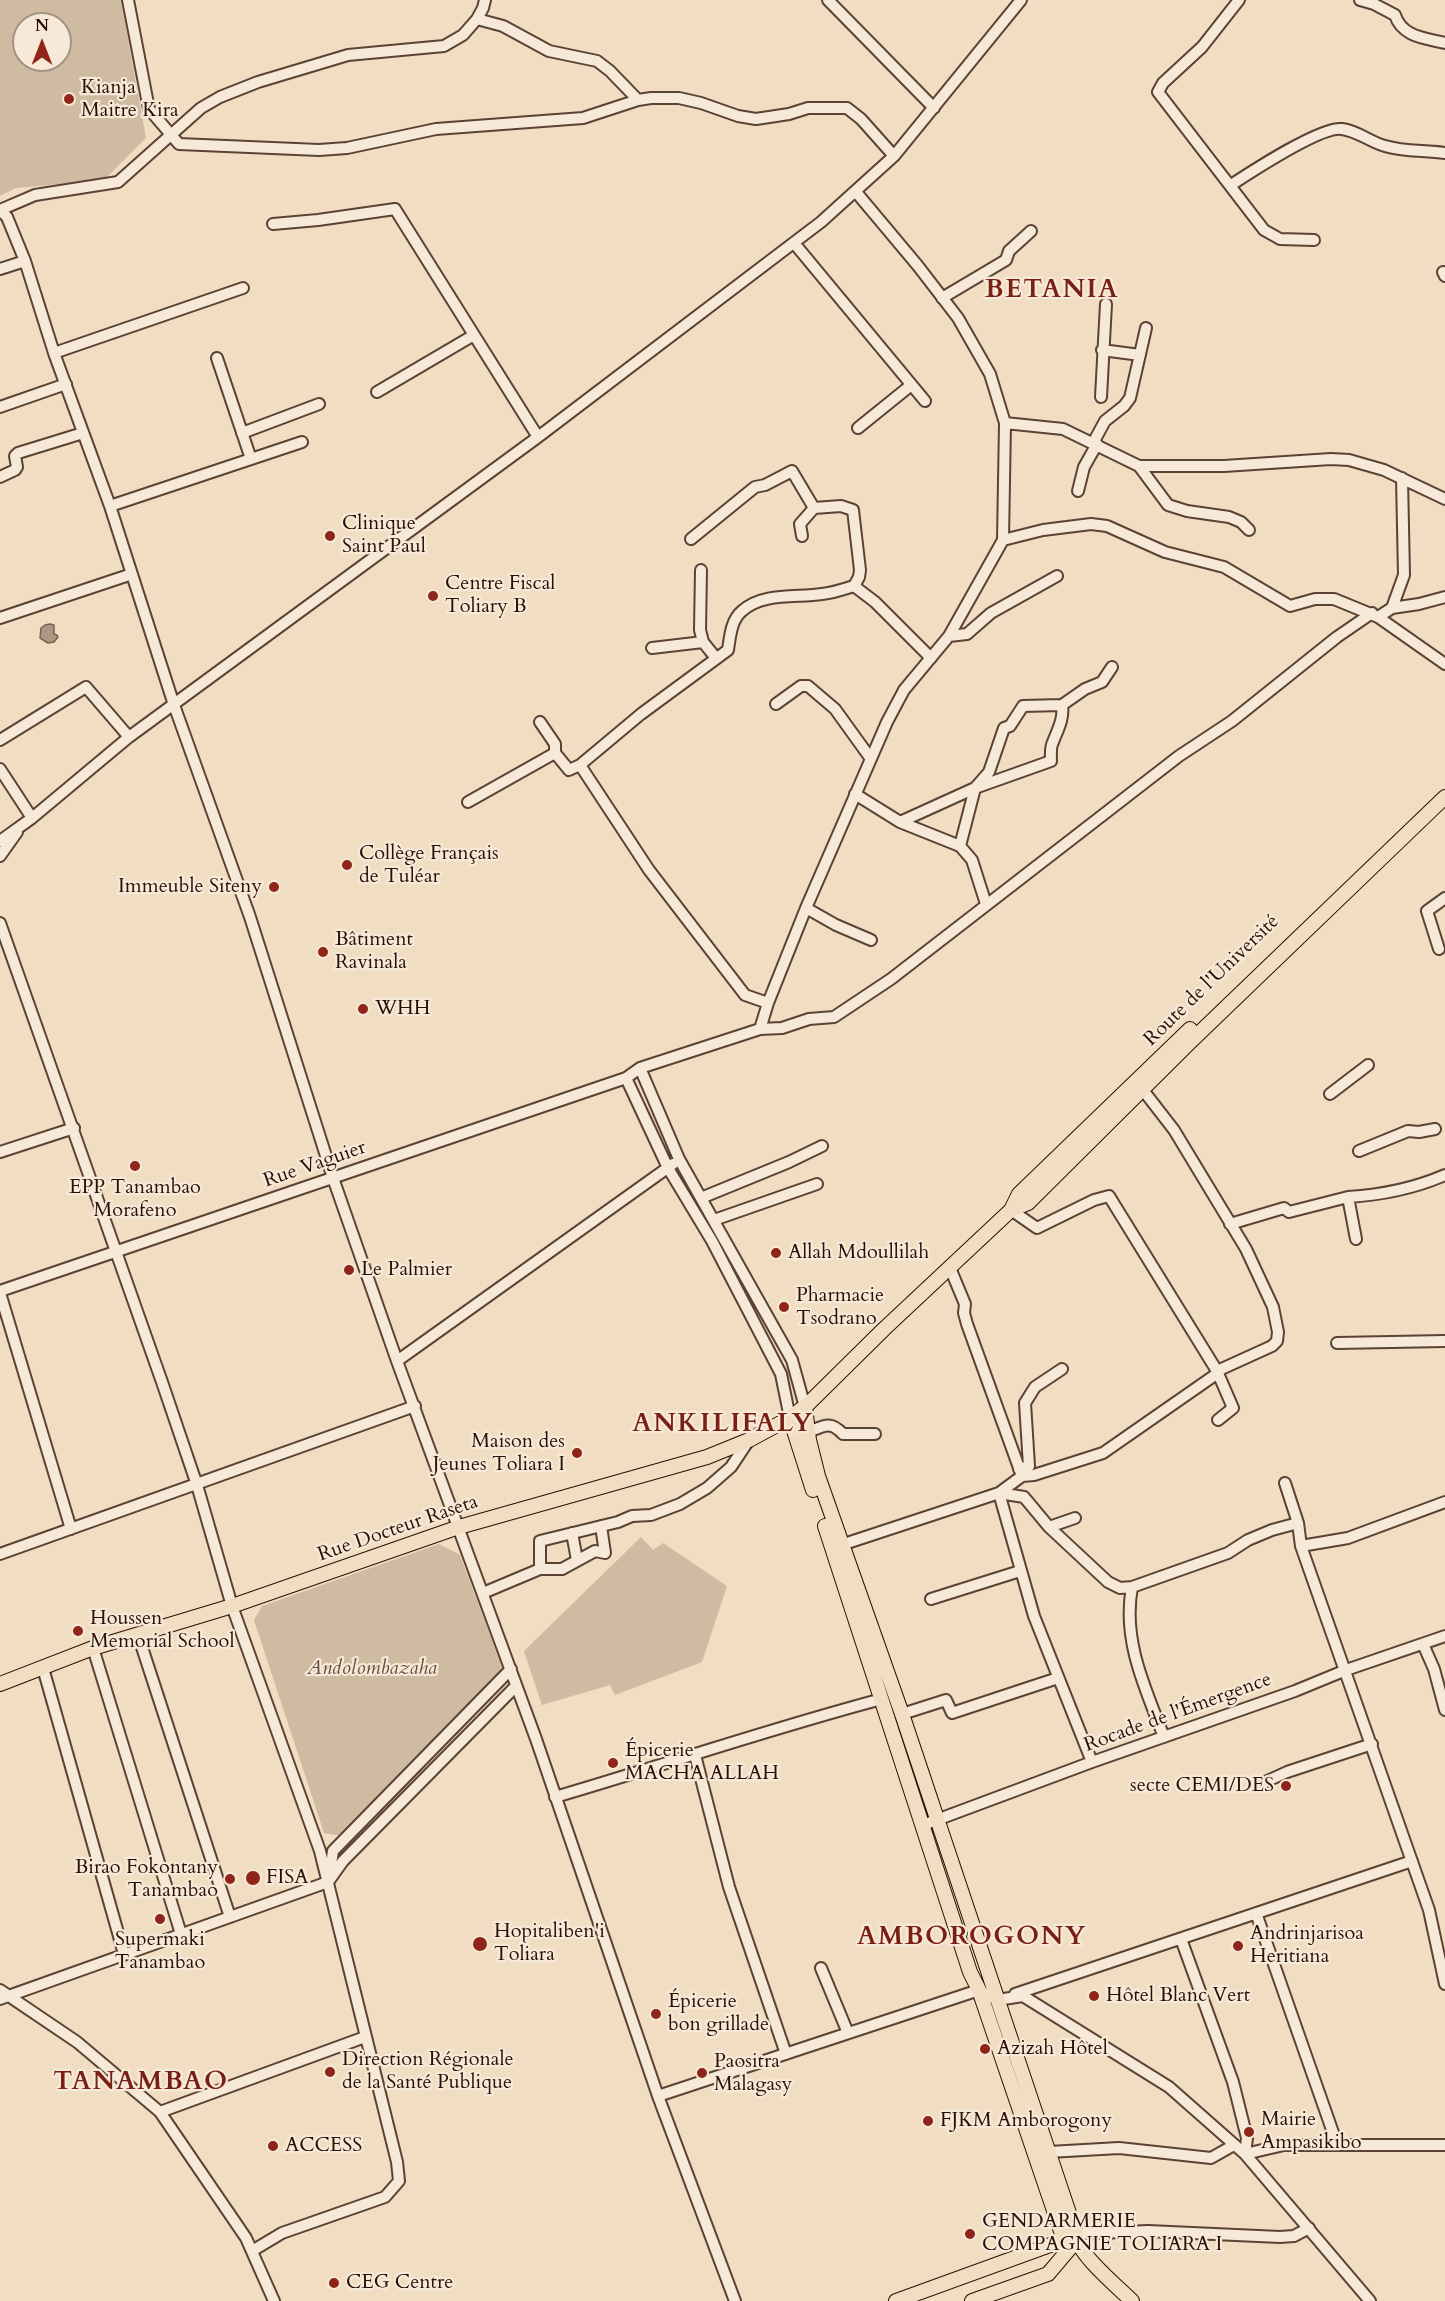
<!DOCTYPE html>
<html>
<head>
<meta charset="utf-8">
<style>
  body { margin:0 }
  #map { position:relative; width:1445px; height:2301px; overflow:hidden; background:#f1ddc2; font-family:Cardo,serif }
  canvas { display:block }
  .north { position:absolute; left:12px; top:12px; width:60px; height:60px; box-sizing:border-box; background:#f6e9d7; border:2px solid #a49283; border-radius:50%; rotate:0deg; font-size:16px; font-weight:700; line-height:24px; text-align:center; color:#2a0f05 }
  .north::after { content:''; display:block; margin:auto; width:21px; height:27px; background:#8f2418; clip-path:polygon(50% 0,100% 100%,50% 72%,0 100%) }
</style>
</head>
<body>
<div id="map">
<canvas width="1445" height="2301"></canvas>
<div class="north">N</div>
</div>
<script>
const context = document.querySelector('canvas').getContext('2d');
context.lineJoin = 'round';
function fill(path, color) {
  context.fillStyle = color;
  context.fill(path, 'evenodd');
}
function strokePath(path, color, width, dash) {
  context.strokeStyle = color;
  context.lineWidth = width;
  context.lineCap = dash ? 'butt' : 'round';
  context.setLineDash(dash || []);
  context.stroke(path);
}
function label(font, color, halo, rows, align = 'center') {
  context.font = font + ' Cardo,serif';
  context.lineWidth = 4.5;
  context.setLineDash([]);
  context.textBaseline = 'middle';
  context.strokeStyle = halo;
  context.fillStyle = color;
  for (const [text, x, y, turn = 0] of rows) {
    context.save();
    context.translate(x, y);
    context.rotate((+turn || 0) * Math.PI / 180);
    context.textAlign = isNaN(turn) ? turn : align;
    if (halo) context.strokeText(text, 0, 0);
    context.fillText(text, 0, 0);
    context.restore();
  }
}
const green = new Path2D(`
  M0 0H121L146 138 104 180 16 188 0 196ZM24 24H60V60H24Z
  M641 1537 653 1550 663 1543 727 1586 702 1662 615 1695 610 1685 542 1705 524 1651Z
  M439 1544 460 1555 504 1673 341 1836 324 1833 254 1620 262 1606Z`);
const water = new Path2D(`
  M50 624 54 625V634L57 635 58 637 54 642 48 643 40 638 41 628 45 625Z`);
const minor = new Path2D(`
  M128 0 149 109 179 144 319 150 347 148 436 129 583 118 638 100 651 98H679L701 103 738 116 756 119 789 114 808 108H847L861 119 894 156
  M828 0 934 108
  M1239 0 1202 47 1163 83 1158 92 1264 230 1280 239 1314 240
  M1360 0 1374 4 1395 15C1402 37 1425 38 1445 43
  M477 19 503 26 549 51 597 61 610 71 638 100
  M1231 185C1251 172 1321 126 1342 129 1358 131 1370 142 1385 146 1404 152 1425 150 1445 153
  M0 210 7 217 25 261 54 353 110 506 174 705 250 917 333 1178 397 1361 536 1739 658 2096 735 2301
  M0 210 35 195 118 182 201 108 220 97 258 82 348 55 444 46 463 35 477 19 483 8 485 0
  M273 224 318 220 395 209 538 437
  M794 243 925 401
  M0 269 25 261
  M1443 272 1445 276
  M942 298 1006 260 1009 251 1031 231
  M1102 350 1140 355
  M54 353 243 288
  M217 358 251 459
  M377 392 474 335
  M1101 397 1106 304
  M0 407 66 384
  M1005 423 1063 429 1139 466H1224L1331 459 1349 460 1384 470 1445 499
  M858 428 910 386
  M242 433 319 404
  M1093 443 1105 421 1124 406 1130 398 1146 328
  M1139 466 1168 505 1187 511 1229 517 1241 522 1249 530
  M0 477 15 470 17 467 15 456 18 453 83 433
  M1078 491 1084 467 1097 444
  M110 506 302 442
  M691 539 755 487 765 485 792 471 814 508
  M1003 540 1043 530 1091 524 1107 526 1165 552 1224 567 1290 606 1315 599H1334L1378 617 1445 664
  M701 570 700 630 703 642 716 658
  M854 586 875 602 931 658
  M1392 608 1419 604 1445 597
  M1378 617 1392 608 1404 575 1402 478
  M0 618 132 574
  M949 636 967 634 991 613 1057 576
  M652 648 703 642
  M776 704 801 686H808L835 709 871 759
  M540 722 555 744V753L569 770 580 765 641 714 728 650C730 637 731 620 742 611 763 592 797 598 822 594 833 593 844 589 854 586L859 577 860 570 853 510 841 506 814 508 800 524 802 536
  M0 740 86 687 129 737
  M580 765 649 870 745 995 768 1003
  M0 769 32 818
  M855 794 900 822 960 846 972 860 986 904
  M468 802 555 753
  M900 822 975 788 1051 761C1051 755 1050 747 1053 742 1058 729 1064 719 1062 705L1085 689 1102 682 1112 667
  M0 841 32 818 129 737 538 437 821 222 894 156 1021 0
  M960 846 975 788 989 772 1004 728 1010 726 1023 706 1062 705
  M0 856 17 832
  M806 908 836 925 871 940
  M0 923 162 1382 197 1485 232 1606 320 1851 397 2162 399 2181 385 2197 282 2233 252 2251
  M1439 949 1427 911 1445 898
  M760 1029 768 1003 806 908 887 722 904 690 949 636 1003 540 1005 423 990 374 958 318 918 266 856 192
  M640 1068 679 1159 792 1360 805 1407
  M626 1078 668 1168 712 1241 781 1374 790 1418
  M1143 1090 1174 1130 1246 1249 1273 1307 1278 1332 1277 1341 1272 1346 1217 1371
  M1330 1094 1368 1065
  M1359 1151 1408 1131 1419 1132 1435 1129
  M0 1152 74 1128
  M1348 1197C1381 1195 1415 1188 1445 1175
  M701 1198 789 1162 822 1146
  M1011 1210 1037 1228 1094 1200 1109 1196 1217 1371 1233 1408 1218 1420
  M714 1220 817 1184
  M1230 1224 1284 1208 1289 1212 1348 1197 1356 1239
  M950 1268 965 1304 964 1313 967 1324 1022 1476
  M0 1291 626 1078 640 1068 760 1029 782 1028 809 1019 834 1017 891 979 1179 756 1232 721 1337 637 1372 613
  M0 1293 71 1529
  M1337 1343 1445 1341
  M397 1361 673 1164
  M808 1432C824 1426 830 1420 843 1434H875
  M1019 1469 1029 1466 1025 1403 1035 1387 1062 1369
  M1285 1483 1298 1523 1301 1546 1429 1910 1445 1984
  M999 1493 1024 1497 1049 1527 1108 1582 1120 1588 1132 1587 1228 1553 1248 1540 1272 1530 1298 1523
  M999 1493 1034 1616 1092 1762
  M1049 1527 1075 1518
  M572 1533 577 1560
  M1301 1546 1348 1538 1445 1502
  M835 1547 999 1493 1022 1476 1034 1475 1103 1453 1218 1373
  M0 1554 415 1406
  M540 1569V1541L618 1522 632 1516 651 1515 680 1504 707 1488 731 1467 749 1440
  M1132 1587C1122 1640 1145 1688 1164 1737
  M483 1593 540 1569H562L595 1551 605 1553 601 1526
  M931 1599 1020 1571
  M138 1635 230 1917
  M1423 1644 1434 1669 1445 1710
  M93 1648 181 1934
  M43 1668 124 1954
  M902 1714 946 1700 952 1713 1058 1678
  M695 1755 729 1887 786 2054
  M1265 1782 1287 1772 1372 1744
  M555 1797C664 1765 772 1728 882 1699
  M923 1825 1092 1762 1295 1691 1346 1670 1445 1636
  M329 1878 333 1851 511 1669
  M1256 1913 1337 2144
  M1181 1939 1233 2082 1247 2138 1245 2154 1284 2145H1445
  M821 1968 848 2033
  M0 1990 77 2042 160 2112 246 2238 274 2301
  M1015 1994 1412 1861
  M0 1999 328 1882 343 1861 516 1686
  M658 2096 979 1990 997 2000 1023 1996 1169 2087 1245 2154 1370 2301
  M160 2112 365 2037
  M1049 2152 1119 2148 1211 2158 1234 2145
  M1076 2234 1148 2231 1280 2237 1294 2236 1309 2228`);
const major = new Path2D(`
  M1011 1210 1019 1194 1190 1029
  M805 1407 809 1440 818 1476 902 1714 1076 2234C1076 2253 1118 2287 1132 2301
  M790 1418 813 1490
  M825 1526 970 1972 979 1990 1064 2240
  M0 1684 93 1648 232 1606 459 1527 707 1457 749 1440 790 1418 809 1403 884 1329 1011 1210 1028 1203 1190 1042 1445 797
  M896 2301 1064 2240H1071
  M972 2301 1048 2274 1076 2241`);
const markers = [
  [69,99,6,"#8f2418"],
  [330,536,6,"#8f2418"],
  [433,596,6,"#8f2418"],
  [347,865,6,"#8f2418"],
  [274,887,6,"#8f2418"],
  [323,952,6,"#8f2418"],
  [363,1009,6,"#8f2418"],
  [135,1166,6,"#8f2418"],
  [776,1253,6,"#8f2418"],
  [349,1270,6,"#8f2418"],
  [784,1307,6,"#8f2418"],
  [577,1453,6,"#8f2418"],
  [78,1631,6,"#8f2418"],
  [613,1763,6,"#8f2418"],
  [1286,1786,6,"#8f2418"],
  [253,1878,8,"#8f2418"],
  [230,1879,6,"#8f2418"],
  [160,1919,6,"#8f2418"],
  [480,1944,8,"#8f2418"],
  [1238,1946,6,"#8f2418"],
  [1094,1996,6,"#8f2418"],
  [656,2014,6,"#8f2418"],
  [985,2049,6,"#8f2418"],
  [330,2072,6,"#8f2418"],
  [702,2073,6,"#8f2418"],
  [928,2121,6,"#8f2418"],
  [1249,2132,6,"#8f2418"],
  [273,2146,6,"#8f2418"],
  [970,2234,6,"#8f2418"],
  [334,2283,6,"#8f2418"]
];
const poiNames = [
  ["Kianja",81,88],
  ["Maitre Kira",81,111],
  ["Clinique",342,524],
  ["Saint Paul",342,547],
  ["Centre Fiscal",445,584],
  ["Toliary B",445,607],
  ["Collège Français",359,854],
  ["de Tuléar",359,877],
  ["Immeuble Siteny",262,887,"right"],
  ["Bâtiment",335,940],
  ["Ravinala",335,963],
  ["WHH",375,1009],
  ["EPP Tanambao",135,1188,"center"],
  ["Morafeno",135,1211,"center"],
  ["Allah Mdoullilah",788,1253],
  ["Le Palmier",361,1270],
  ["Pharmacie",796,1296],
  ["Tsodrano",796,1319],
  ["Maison des",565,1442,"right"],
  ["Jeunes Toliara I",565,1465,"right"],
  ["Houssen",90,1619],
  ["Memorial School",90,1642],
  ["Épicerie",625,1751],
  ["MACHA ALLAH",625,1774],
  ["secte CEMI/DES",1274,1786,"right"],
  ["Birao Fokontany",218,1868,"right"],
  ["Tanambao",218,1891,"right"],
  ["FISA",266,1878],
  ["Hopitaliben'i",494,1932],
  ["Toliara",494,1955],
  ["Andrinjarisoa",1250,1934],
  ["Heritiana",1250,1957],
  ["Supermaki",160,1940,"center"],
  ["Tanambao",160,1963,"center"],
  ["Hôtel Blanc Vert",1106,1996],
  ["Épicerie",668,2002],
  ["bon grillade",668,2025],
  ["Azizah Hôtel",997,2049],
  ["Direction Régionale",342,2060],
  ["de la Santé Publique",342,2083],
  ["Paositra",714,2062],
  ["Malagasy",714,2085],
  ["Mairie",1261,2120],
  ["Ampasikibo",1261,2143],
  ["FJKM Amborogony",940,2121],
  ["ACCESS",285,2146],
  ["GENDARMERIE",982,2222],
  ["COMPAGNIE TOLIARA I",982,2245],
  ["CEG Centre",346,2283]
];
const streetNames = [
  ["Route de l'Université",1212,981,-44],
  ["Rue Vaguier",315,1165,-19],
  ["Rue Docteur Raseta",398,1529,-19],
  ["Rocade de l'Émergence",1178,1713,-20]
];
const parkNames = [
  ["Andolombazaha",372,1669]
];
const districtNames = [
  ["BETANIA",1052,291],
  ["ANKILIFALY",723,1425],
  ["AMBOROGONY",972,1938],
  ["TANAMBAO",141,2083]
];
fill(green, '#cfbaa2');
fill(water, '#ad9782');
strokePath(water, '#796150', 1.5);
strokePath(minor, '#5c4234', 14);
strokePath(major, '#2a0f05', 16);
strokePath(minor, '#f6e9d7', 10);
strokePath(major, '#f1ddc2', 14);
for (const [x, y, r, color] of markers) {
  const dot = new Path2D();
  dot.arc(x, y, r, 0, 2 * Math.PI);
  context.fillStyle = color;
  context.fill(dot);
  strokePath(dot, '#f6e9d7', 2);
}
label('20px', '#2a0f05', '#f6e9d7', poiNames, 'left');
label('20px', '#2a0f05', '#f6e9d7', streetNames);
label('italic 20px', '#644b3c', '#f6e9d7', parkNames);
context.letterSpacing = '1.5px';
label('bold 26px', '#7a1f14', '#f6e9d7', districtNames);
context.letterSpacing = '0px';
</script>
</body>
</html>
